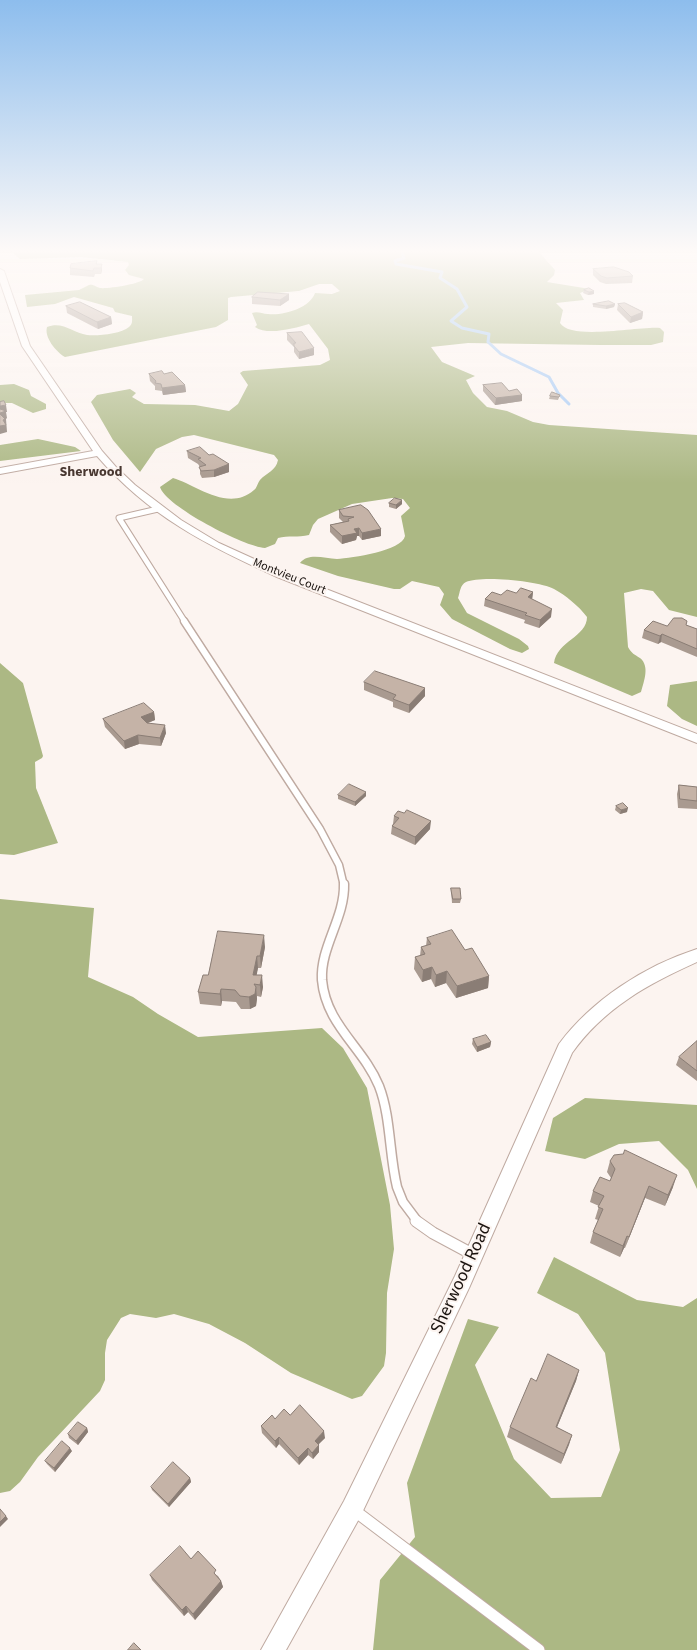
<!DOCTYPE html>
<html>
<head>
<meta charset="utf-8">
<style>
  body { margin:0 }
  canvas { display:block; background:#fcf4f0 }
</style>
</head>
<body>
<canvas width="697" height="1650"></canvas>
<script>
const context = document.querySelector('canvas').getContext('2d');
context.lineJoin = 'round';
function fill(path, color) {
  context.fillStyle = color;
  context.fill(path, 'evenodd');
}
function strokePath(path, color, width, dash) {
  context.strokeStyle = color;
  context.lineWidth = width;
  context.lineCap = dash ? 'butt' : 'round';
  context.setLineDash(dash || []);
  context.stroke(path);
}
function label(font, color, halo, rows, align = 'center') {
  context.font = font + ' "Source Sans 3",sans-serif';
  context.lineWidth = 4;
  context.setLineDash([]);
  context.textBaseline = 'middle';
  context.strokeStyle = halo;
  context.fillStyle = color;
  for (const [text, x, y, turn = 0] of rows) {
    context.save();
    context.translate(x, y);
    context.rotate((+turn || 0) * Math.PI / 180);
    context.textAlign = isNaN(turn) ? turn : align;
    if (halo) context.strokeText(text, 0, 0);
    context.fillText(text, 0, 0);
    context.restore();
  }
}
const forest = new Path2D(`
  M12 252H539L555 270 554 275 547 282 590 289 580 293 584 300 556 303 563 310 560 323C571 341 639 326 660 328L664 332 663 342 651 345H600L468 343 431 347 442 362 475 376 466 380 473 393 487 407 507 411 533 422 549 425 697 435V617L669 610 653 591 641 589 624 593 628 647C631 653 635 655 640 658 650 666 644 681 641 692L632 696 554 663C557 641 587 637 587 617 579 606 565 595 554 589 540 581 481 575 466 582 460 585 460 592 458 598L467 613 519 639 528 646 529 649 522 653 510 649 452 619 440 605 444 594 439 587 412 581 400 589H394L338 576 300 563C309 552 325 559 337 559 352 558 402 551 405 536L401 516 410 508 403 499 392 498 352 504 318 519 313 525 309 535C298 538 288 535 278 538L275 544 265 548C245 547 165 506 160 487L173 478C195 484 228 513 254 490 257 488 257 484 260 480 266 473 276 471 278 460L274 455 194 435 182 437 156 449 140 472 113 440 91 402 97 395 130 389 136 393 132 397 144 404 195 405 229 411 238 404 248 385 240 373 243 371 320 365 330 360 328 349 309 324C295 328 268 336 255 327L257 325 252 313C258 311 262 314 268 314 283 316 310 308 315 293L332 294 340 291 332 284H319L299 291 231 297 228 298V320L216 327 65 357C56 352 44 337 47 327 63 321 73 333 87 335 98 336 121 334 129 327 133 324 132 320 132 316L115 312 113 308 74 297 55 304 27 307 25 295 79 290 89 285C94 284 95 287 100 288 108 289 140 284 144 279L129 275 125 270 129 265 128 262 81 257 20 259Z
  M14 384 29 390 31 396 46 404V409L33 413 12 403H0V385Z
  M38 439 75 447 81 451 0 461V445Z
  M0 663 23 683 43 756 42 758 35 762 36 788 58 843 14 855 0 854Z
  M697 681V726L682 719 667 706 670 685Z
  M0 899 94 908 88 977 133 997 158 1014 198 1037 322 1028 343 1048 367 1088 390 1205 394 1249 387 1293 386 1353 384 1366 362 1396 352 1399 291 1373 245 1343 209 1324 174 1314 156 1318 130 1314 121 1318 107 1340 105 1353V1380L100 1391 38 1457 20 1482 10 1491 0 1493Z
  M585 1098 697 1105V1189L688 1170 659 1141 619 1144 585 1159 545 1151 553 1118Z
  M554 1257 637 1300 683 1307 697 1298V1650H373L380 1580 415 1537 407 1483 468 1319 499 1327 475 1365 514 1459 551 1498 601 1497 620 1450 605 1353 578 1314 537 1293Z`);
const stream = new Path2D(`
  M402 252 404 258 395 261 396 264 442 272 440 278 457 289 467 307 451 321 462 328 489 334 488 342 501 354 549 377 558 393 569 404`);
const laneFar3 = new Path2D(`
  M158 509 119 518 185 622`);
const laneFar2 = new Path2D(`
  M184 621 320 829 339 865 344 886`);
const laneFar1 = new Path2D(`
  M344 884C345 918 320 947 322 980 326 1025 363 1047 379 1086 391 1117 389 1154 397 1187L403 1202 418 1222`);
const lane = new Path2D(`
  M416 1221 433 1233 474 1255
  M355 1511 539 1650`);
const street = new Path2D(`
  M0 269 4 271 30 346 102 451 116 467 135 485 181 520 219 543 285 573 697 734V743L277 577C206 545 149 516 97 456L0 474V468L93 451 22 346 0 282Z
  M697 949V962C648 984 604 1008 572 1053L469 1288 360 1517 286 1650H261L344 1501 455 1276 559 1044C592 1000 644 966 697 949Z`);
const wall = new Path2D(`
  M97 261V264L102 270 101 274H95L94 277 70 275V268Z
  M593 269 633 276 632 283 606 284 600 282 593 275Z
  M584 290 594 294 588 295 583 293Z
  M289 294V300L280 306 252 304V297Z
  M593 304H615L614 307 606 309 593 307Z
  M618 304 643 312 642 319 630 323 617 310Z
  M66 306 111 317 112 324 98 329 67 313Z
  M287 333 314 355 299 359 294 352V347L287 340Z
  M149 374H164L185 385 186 392 163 395 162 391 155 390V386L150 381Z
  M483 385 522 395V401L495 405 483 391Z
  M560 395 558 400 549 399 550 396Z
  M187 451 209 455 229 464V472L214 477 202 478 200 474V467L198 464 188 458Z
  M389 503 402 504 396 509 389 507Z
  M361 505 381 536 362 540 359 536H357L356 540 342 544 330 532V525L343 522 339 518V510Z
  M533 592 532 599 551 617 539 628 524 623 525 620 484 606 485 599 516 593Z
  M686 625 697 629V657L661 642 658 644 642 638 644 630 667 626Z
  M364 682 425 696 409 713 393 707V702L364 690Z
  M154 712 155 720 148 723 166 733 161 746 139 744 125 749 105 727 103 719Z
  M679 785 697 787V815V809L678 808 677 794Z
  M338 795 366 796 355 806 338 799Z
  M616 806 627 812 620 814 615 810Z
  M394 816 430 829 415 845 391 834 392 826 393 824Z
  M451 888 461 899 460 903H452Z
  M427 938 465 950 489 976 488 988 456 998 446 983 435 987 431 979 422 982 414 969 415 957 420 956 421 947 426 946Z
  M265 947 261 968H258L256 975 263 987 261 997 257 996 256 1006 250 1009H241L236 1002 222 1001 221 1006 200 1004 198 992 208 975Z
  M473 1039 491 1042 490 1047 477 1052 472 1044Z
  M697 1041V1081L676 1065 679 1057Z
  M610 1161 673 1187 665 1206 645 1198 625 1248H624L620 1257 590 1243 593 1232 598 1220 595 1219 599 1206 590 1202 593 1191 610 1181 611 1178 607 1172Z
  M579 1370 576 1381 557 1427 572 1435 561 1464 507 1437 510 1427 536 1381Z
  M290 1415 325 1438 318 1444 319 1452 313 1459 308 1455 299 1465 279 1444 276 1448 262 1433 261 1426 275 1419Z
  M87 1428 88 1432 78 1445 69 1438 68 1434Z
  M72 1451 55 1472 47 1464 45 1461Z
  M190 1478 191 1482 169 1507 152 1490 151 1487Z
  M191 1559 218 1576 221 1581 223 1587 195 1620 188 1612 184 1616 152 1580 150 1575Z`);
const shadedWall = new Path2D(`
  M102 264V270L101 274V268Z
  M594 291V294L588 295 589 292Z
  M289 294V300L280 306V300Z
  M615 304 614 307 606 309V306Z
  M643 312 642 319 630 323 631 317Z
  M111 317 112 324 98 329 97 322Z
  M314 348V355L299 359V352Z
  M185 385 186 392 163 395 162 388Z
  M522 395V401L495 405 496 398Z
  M6 405 7 412H6L7 418 6 419 7 432 0 434V406Z
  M229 464V472L214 477V470Z
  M402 500V504L396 509V505Z
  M359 528V536H357L356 540 342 544V536L354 529Z
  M381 529V536L362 540V533Z
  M533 592 532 600 528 597Z
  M552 609 551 617 539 628 540 620Z
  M662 634 661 642 658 644 660 636Z
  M425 688V696L409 713V705Z
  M154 712 155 720 142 725 141 717Z
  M165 725 166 733 161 746 160 738Z
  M138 735 139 744 125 749 124 741Z
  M366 792V796L355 806V802Z
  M628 808 627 812 620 814 621 810Z
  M431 821 430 829 415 845V837Z
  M264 935 265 947 261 968 260 956Z
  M257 956 258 968 255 984 253 975Z
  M432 967 431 979 422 982 423 970Z
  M447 971 446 983 435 987 436 975Z
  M262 975 263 987 261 997 260 985Z
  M489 976 488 988 456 998 457 986Z
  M256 987 257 999 256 1006 250 1009 249 997Z
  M221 989 222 1001 221 1006 220 994Z
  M491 1042 490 1047 477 1052V1047Z
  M677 1175 673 1187 665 1206 668 1195Z
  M649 1186 645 1198 625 1248 629 1237Z
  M627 1236 624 1248 620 1257 623 1246Z
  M579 1370 576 1381 553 1437 556 1427Z
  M87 1428 88 1432 78 1445 76 1441Z
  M324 1431 325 1438 315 1448V1441Z
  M572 1435 569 1445 561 1464 564 1454Z
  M279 1437V1444L276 1448 275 1441Z
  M319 1445V1452L313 1459 312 1453Z
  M70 1448 72 1451 55 1472 54 1468Z
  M308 1448V1455L299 1465 298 1458Z
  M190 1478 191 1482 169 1507 168 1504Z
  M6 1516 8 1519 0 1527V1522Z
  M221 1581 223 1587 195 1620 193 1614Z
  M186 1606 188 1612 184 1616 182 1610Z`);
const building = new Path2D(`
  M97 261 96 264H102L101 268H94L93 271 70 268 71 264Z
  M614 267 629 272 633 276 607 278 601 276 593 269Z
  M589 288 594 291 589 292 584 290Z
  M258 292 289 294 280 300 252 297Z
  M609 301 615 304 606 306 593 304Z
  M80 302 111 317 97 322 66 306Z
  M625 303 643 312 631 317 618 304Z
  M302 332 314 348 299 352 294 346V343H296L287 333Z
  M162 371 164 374 172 372 185 385 162 388 161 384 155 383 156 381 149 374Z
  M502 383 509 391 517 389 522 395 496 398 483 385Z
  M552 392 560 395 559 397 550 396Z
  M4 401 6 405 0 406V402Z
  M0 409 6 411 0 413Z
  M0 414 5 419 3 420 6 425 0 426Z
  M200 447 209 455 213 454 229 464 214 470 201 471 199 467 206 465 198 459 201 458 187 451Z
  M395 498 402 500 396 505 389 503Z
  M361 505 368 510 381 529 362 533 359 528 354 529 357 533 342 536 330 525 349 521 348 519 354 517 343 516 339 510Z
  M521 588 533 592 528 597 552 609 540 620 525 615 527 613 485 599 492 592 501 595 507 590 516 593Z
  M674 618H682L687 621 686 625 697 629V649L662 634 660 636 644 630 653 621 667 626Z
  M375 671 425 688 409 705 393 699 396 695 364 682Z
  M144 703 154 712 141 717 147 723 165 725 160 738 138 735 124 741 103 719Z
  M349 784 366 792 355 802 338 795Z
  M679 785 697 787V801L680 799Z
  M623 803 628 808 621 810 616 806Z
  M407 810 431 821 415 837 392 826 399 818 394 816 398 811 404 813Z
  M451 888H460L461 899H453Z
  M452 930 465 950 472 948 489 976 457 986 447 971 436 975 432 967 423 970 415 957 425 954 421 947 431 944 427 938Z
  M218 931 264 935 260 956H257L253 975H262L260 985 254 984 256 987 255 994 249 997 240 996 235 990 221 989 220 994 198 992 203 975H208Z
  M486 1035 491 1042 477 1047 473 1039Z
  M697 1041V1071L679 1057Z
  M625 1150 677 1175 668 1195 649 1186 629 1237 627 1236 623 1246 593 1232 603 1209 598 1207 604 1196 593 1191 600 1177 610 1181 615 1169 610 1161 614 1155 623 1154Z
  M548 1354 579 1370 556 1427 572 1435 564 1454 510 1427 531 1378 536 1381Z
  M300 1405 324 1431 315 1441 319 1445 312 1453 308 1448 298 1458 279 1437 275 1441 261 1426 272 1415 275 1419 284 1409 290 1415Z
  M78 1422 87 1428 76 1441 68 1434Z
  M62 1441 70 1448 54 1468 45 1461Z
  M173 1462 190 1478 168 1504 151 1487Z
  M0 1509 6 1516 0 1522Z
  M180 1546 191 1559 198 1551 216 1570 214 1573 221 1581 193 1614 186 1606 182 1610 150 1575Z
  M134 1643 141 1650H128Z`);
const farStreetnames = [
  ["Montvieu Court",289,577,22]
];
const farNeighbourhoodnames = [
  ["Sherwood",91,473]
];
const nearStreetnames = [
  ["Sherwood Road",462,1279,-65]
];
fill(forest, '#acb884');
strokePath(stream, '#a6caf5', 3);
strokePath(laneFar3, '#bfaaa1', 7);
strokePath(laneFar2, '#bfaaa1', 9);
strokePath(laneFar1, '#bfaaa1', 11);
strokePath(lane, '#bfaaa1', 13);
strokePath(street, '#bfaaa1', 2);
strokePath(laneFar3, '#fff', 5);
strokePath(laneFar2, '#fff', 6);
strokePath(laneFar1, '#fff', 8);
strokePath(lane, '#fff', 11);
fill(street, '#fff');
fill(wall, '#a99a90');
fill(shadedWall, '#8a7d75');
fill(building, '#c5b3a7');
strokePath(building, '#8a7d75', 1);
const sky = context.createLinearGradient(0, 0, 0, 483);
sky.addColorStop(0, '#8dbded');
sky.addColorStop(0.52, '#fefaf8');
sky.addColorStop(1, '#fefaf800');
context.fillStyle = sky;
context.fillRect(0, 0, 697, 483);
label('12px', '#19120e', '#fcf4f0', farStreetnames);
label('bold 14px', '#483730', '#fcf4f0', farNeighbourhoodnames);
label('18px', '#19120e', '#fcf4f0', nearStreetnames);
</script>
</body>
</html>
